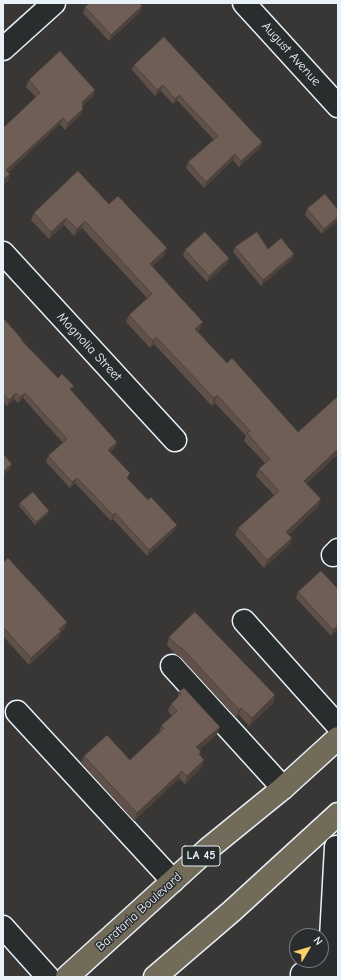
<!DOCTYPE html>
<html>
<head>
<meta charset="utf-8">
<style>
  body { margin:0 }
  #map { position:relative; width:341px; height:980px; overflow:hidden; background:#383736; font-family:"Comic Neue",sans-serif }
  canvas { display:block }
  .frame { position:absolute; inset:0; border:4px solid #e8f1f8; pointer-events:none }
  .north { position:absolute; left:289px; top:928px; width:40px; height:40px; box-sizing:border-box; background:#2a2d2e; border:1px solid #767b7f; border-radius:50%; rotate:52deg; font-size:11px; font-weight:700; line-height:16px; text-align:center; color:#e8f1f8 }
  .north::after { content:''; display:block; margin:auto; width:14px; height:18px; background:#ffd166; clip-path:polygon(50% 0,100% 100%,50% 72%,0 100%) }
</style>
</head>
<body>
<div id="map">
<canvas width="341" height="980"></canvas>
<div class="frame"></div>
<div class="north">N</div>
</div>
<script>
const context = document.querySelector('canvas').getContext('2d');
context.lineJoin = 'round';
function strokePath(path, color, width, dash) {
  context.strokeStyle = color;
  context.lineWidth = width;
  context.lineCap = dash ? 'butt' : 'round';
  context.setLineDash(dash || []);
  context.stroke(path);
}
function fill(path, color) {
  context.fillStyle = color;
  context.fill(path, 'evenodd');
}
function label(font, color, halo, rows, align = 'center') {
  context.font = font + ' "Comic Neue",sans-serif';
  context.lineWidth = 3;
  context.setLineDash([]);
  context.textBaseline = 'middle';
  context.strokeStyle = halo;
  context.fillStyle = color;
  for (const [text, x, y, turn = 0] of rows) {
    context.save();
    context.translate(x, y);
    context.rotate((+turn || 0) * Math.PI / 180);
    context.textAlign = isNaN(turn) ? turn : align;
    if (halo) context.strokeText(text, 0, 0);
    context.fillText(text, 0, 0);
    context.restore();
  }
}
const minor = new Path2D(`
  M244 3 338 106
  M3 49 54 3
  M3 253 175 440
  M333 555 338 550
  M244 621 338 726
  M172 666 283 788
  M17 712 173 881
  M3 927 48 977
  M302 977V974H329L336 847`);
const major = new Path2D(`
  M67 977 208 849 283 788 338 738
  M155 977 232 911 338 814`);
const wall = new Path2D(`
  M142 6 140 12 109 41 83 13 85 7Z
  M134 65 262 142 260 148 239 167 233 160 204 188 186 168 188 162 214 140 177 100 173 104 161 91 155 96 132 70Z
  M29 80 95 90 93 96 82 106 80 116 65 130 60 124 8 172V181L3 185 36 97 26 87Z
  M109 204 167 248 164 256 153 266 200 329 198 332 227 363 298 432 338 454 306 484 318 507 288 535 292 538 289 545 264 568 235 535 238 528 274 495 256 476 259 469 265 463 244 441 246 436 215 403 212 406 154 344 150 348 126 322 129 315 147 298 82 228 74 236 64 225 49 239 31 220 34 213Z
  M307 209 338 210 322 234 305 215Z
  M235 247 268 249 294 254 292 259 261 286 233 252Z
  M185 250 229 258 227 264 207 282 183 256Z
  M3 321 22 339V340L58 378 72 391 115 448 110 452 128 479 175 530 147 556 113 519 111 521 75 483 70 488 46 462 48 456 63 443 23 398 18 403 14 399 7 406 3 402Z
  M20 503 49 511 48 514 35 525 19 506Z
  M3 563 67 622 65 628 61 632 59 637 29 665 3 636Z
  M298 592 338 629 331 636 296 598Z
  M169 637 275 695 273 703 249 726 239 715 236 718 181 658 175 654 167 645Z
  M179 692 220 727 217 734 199 750 200 755 204 760 202 767 185 784 179 778 134 821 81 763 84 756 130 760 159 733 161 726 172 716 168 711 171 704 177 698Z`);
const shadedWall = new Path2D(`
  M142 6 140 12 109 41 111 35Z
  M163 85 161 91 155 96 157 90Z
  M95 90 93 96 79 109 82 102Z
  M179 95 177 100 173 104 175 99Z
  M83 109 80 116 65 130 68 123Z
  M63 118 60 124 4 177 6 170Z
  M262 142 260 148 239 167 241 161Z
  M235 154 233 160 204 188 206 182Z
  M10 174 8 181 3 185V180Z
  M338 217V221L322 234 324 229Z
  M66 218 64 225 49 239 51 232Z
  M85 221 82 228 74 236 77 229Z
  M167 248 164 256 148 271 150 264Z
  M294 254 292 259 261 286 263 280Z
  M229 258 227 264 207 282 209 276Z
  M203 322 200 329 193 336 195 329Z
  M156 337 154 344 150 348 153 341Z
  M16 393 14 399 7 406 9 400Z
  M25 393 23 398 18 403 20 397Z
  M217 395 215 403 212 406 214 398Z
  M117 442 115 448 105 456 108 450Z
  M338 449V454L301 488 304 481Z
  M12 464 10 469 3 476V472Z
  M77 478 75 483 70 488 72 482Z
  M321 499 318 507 283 539 286 532Z
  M49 511 48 514 35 525 36 522Z
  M115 513 113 519 111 521 113 515Z
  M177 525 175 530 147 556 149 550Z
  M292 538 289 545 264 568 267 560Z
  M67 622 65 628 61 632 59 637 29 665 31 658Z
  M338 625V629L331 636 333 630Z
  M275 695 273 703 249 726 252 718Z
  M241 708 239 715 236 718 239 710Z
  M220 727 217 734 194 755 196 747Z
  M204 760 202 767 185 784 187 776Z
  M182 771 179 778 134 821 137 813Z`);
const building = new Path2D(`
  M90 3H139L142 6 111 35 85 7Z
  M164 37 262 142 241 161 235 154 206 182 188 162 218 136 179 95 175 99 163 85 157 90 134 65Z
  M60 51 95 90 82 102 83 109 68 123 63 118 6 170 10 174 3 180V128L40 93 29 80Z
  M78 171 109 204 118 196 167 248 150 264 203 322 195 329 227 363 232 358 298 432 338 396V449L304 481 321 499 286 532 292 538 267 560 238 528 279 491 259 469 270 459 247 433 250 431 217 395 214 398 156 337 153 341 129 315 152 294 85 221 77 229 66 218 51 232 34 213Z
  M325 194 338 210V217L324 229 307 209Z
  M205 232 229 258 209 276 185 250Z
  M257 232 268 249 281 238 294 254 263 280 235 247Z
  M4 319 22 339 21 340 58 378 62 374 74 386 70 389 117 442 108 450 130 473 127 478 148 500 151 497 177 525 149 550 115 513 113 515 77 478 72 482 48 456 67 439 25 393 20 397 16 393 9 400 3 394V321Z
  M3 454 12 464 3 472Z
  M33 492 49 511 36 522 20 503Z
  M8 558 67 622 59 629 61 631 31 658 3 627V563Z
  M321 571 338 589V625L333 630 298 592Z
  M195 612 275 695 252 718 241 708 239 710 184 650 178 646 169 637Z
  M184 688 220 727 196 747 201 752 199 754 204 760 187 776 182 771 137 813 84 756 107 735 130 760 164 728 161 726 177 711 171 704 181 694 179 692Z`);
const shields = [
  [201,856,38]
];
const shieldNames = [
  ["LA 45",201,856]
];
const streetNames = [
  ["August Avenue",291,54,48],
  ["Magnolia Street",89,347,47],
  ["Barataria Boulevard",139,912,-42]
];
strokePath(minor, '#e8f1f8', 25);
strokePath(major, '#e8f1f8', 25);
strokePath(minor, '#2a2d2e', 22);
strokePath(major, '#726b5a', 22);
fill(wall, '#5f514a');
fill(shadedWall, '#4d423c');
fill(building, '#6e5e56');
strokePath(building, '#4d423c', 1);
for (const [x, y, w] of shields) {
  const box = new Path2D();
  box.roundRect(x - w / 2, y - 10, w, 20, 3);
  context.fillStyle = '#2a2d2e';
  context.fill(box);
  strokePath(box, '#e8f1f8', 1);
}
label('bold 12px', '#e8f1f8', null, shieldNames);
label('13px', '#e8f1f8', '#2a2d2e', streetNames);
</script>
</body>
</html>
